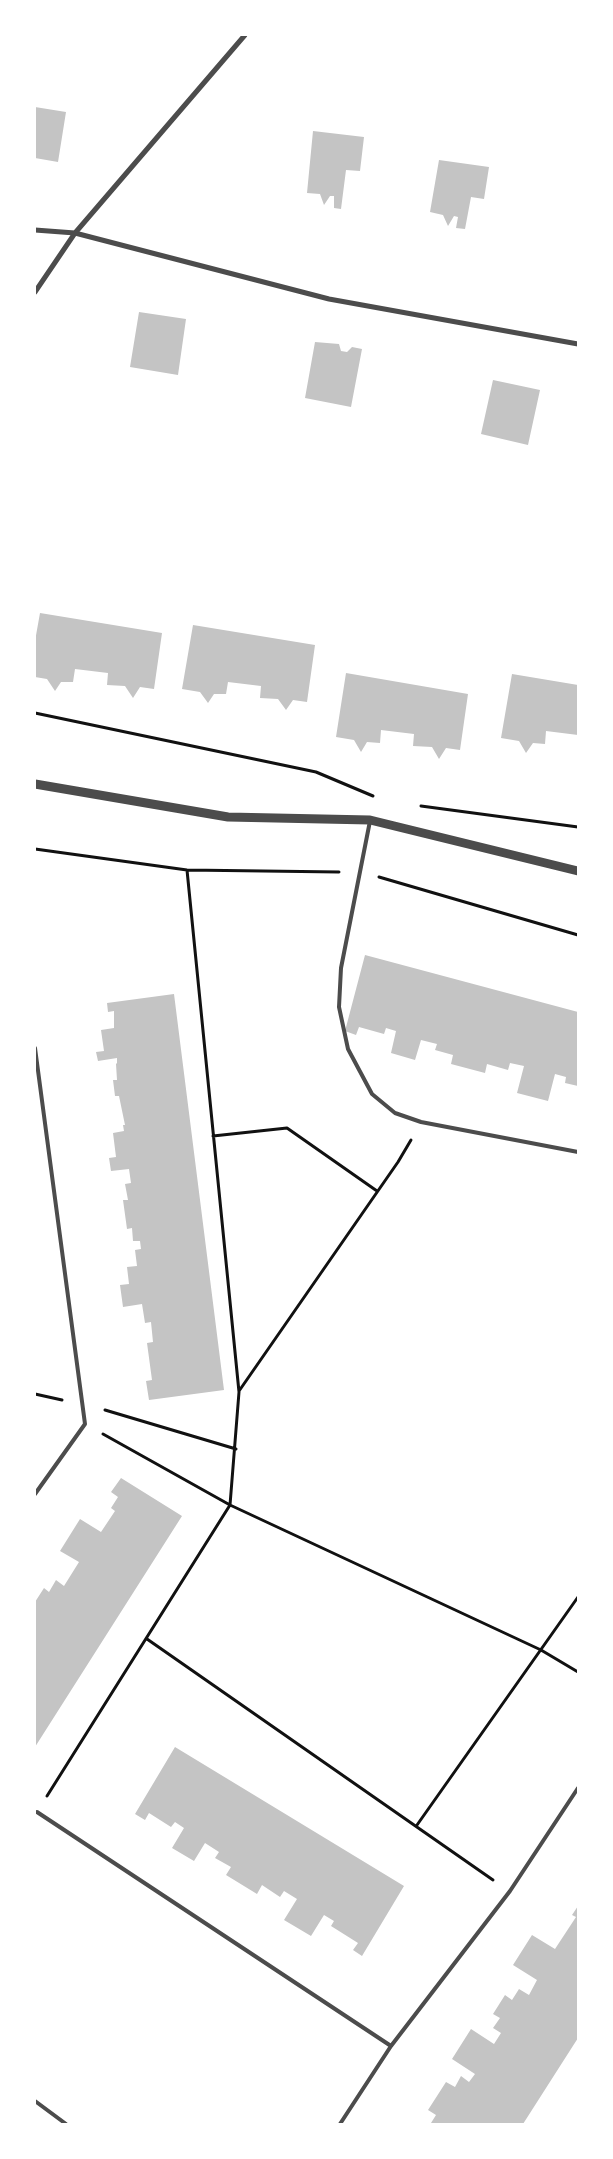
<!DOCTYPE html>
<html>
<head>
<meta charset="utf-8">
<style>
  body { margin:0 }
  #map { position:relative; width:613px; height:2159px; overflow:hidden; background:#fff; font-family:"Libre Baskerville",serif }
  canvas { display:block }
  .frame { position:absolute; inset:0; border:36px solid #fff; pointer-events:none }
</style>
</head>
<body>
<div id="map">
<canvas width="613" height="2159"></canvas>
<div class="frame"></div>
</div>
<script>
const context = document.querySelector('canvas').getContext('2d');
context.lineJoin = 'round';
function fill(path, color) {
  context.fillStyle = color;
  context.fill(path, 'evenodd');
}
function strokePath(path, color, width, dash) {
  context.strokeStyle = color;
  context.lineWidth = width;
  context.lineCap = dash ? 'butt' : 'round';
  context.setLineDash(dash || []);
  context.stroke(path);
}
const building = new Path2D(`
  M35 107 66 112 58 162 35 158Z
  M313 131 364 137 360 171 346 170 341 209 334 208V196H330L324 205 320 194 307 193Z
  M439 160 489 167 484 199 471 197 465 229 456 228 458 217 454 216 448 226 443 215 430 212Z
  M139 312 186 319 178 375 130 367Z
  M315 342 339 344 341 351 347 352 352 347 362 349 351 407 305 398Z
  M493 380 540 390 528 445 481 434Z
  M40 613 162 633 154 689 140 687 133 698 125 686 107 685 108 673 75 669 73 682H61L55 691 47 679 35 677V641Z
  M193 625 315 645 307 702 293 700 286 710 278 699 260 698 261 686 228 682 226 694H214L208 703 200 692 182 689Z
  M346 673 468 694 460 750 446 748 439 759 432 747 413 746 414 734 381 730 380 743 367 742 361 752 354 740 336 737Z
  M512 674 578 685V735L546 731 545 744 533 743 526 753 519 741 501 738Z
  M365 955 578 1012V1086L565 1083 566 1077 555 1074 548 1101 517 1093 524 1066 510 1063 508 1070 487 1064 485 1073 451 1064 453 1055 435 1050 437 1044 421 1040 415 1060 391 1053 396 1031 386 1028 384 1034 359 1027 356 1035 345 1031Z
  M174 994 224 1390 149 1400 146 1381 152 1380 147 1343 153 1342 151 1322 145 1323 142 1304 123 1307 120 1285 129 1284 127 1267 137 1266 135 1250 141 1249 140 1241H133L132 1228 127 1229 123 1200H128L125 1184 131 1183 129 1169 111 1171 109 1158 116 1157 113 1133 124 1131 123 1125H125L119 1096H115L113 1080H117L116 1064 117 1063V1058L98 1061 96 1052 104 1051 101 1030 114 1028V1011L108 1012 107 1003Z
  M121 1478 182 1516 35 1747V1602L44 1588 49 1592 56 1580 64 1586 79 1562 60 1551 80 1519 101 1532 115 1511 111 1508 118 1497 111 1492Z
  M175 1747 404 1886 362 1956 353 1950 358 1943 331 1926 334 1921 324 1915 311 1936 284 1920 297 1899 284 1891 280 1897 262 1885 257 1894 226 1875 231 1867 215 1858 219 1852 205 1843 194 1861 172 1848 184 1828 175 1822 171 1827 149 1813 145 1820 135 1814Z
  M578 1906V2038L523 2124 431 2123 436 2115 428 2110 446 2082 455 2087 461 2076 469 2082 475 2074 452 2059 471 2029 494 2044 501 2033 493 2028 500 2018 493 2014 505 1995 512 2000 519 1989 529 1995 537 1980 513 1965 532 1935 555 1949 576 1917 572 1915Z`);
const path = new Path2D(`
  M35 713 316 772 373 796
  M421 806 578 827
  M35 849 187 870 339 872
  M379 877 578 935
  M213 1136 287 1128 377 1191
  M239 1391 398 1162 411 1140
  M35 1394 62 1400
  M105 1410 236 1449
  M103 1434 230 1505 541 1650 578 1672
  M147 1639 493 1880
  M47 1796 230 1505 239 1392 187 870
  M417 1825 578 1597`);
const service = new Path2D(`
  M370 821 341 968 339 1007 348 1049 372 1094 395 1113 421 1122 578 1152
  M35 1048 85 1424 35 1494
  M37 1812 391 2046
  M35 2101 66 2124
  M340 2124 391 2046 510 1891 578 1788`);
const minor = new Path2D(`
  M35 230 75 233 329 299 578 344
  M35 292 75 233 245 35`);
const tertiary = new Path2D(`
  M35 784 228 817 370 820 578 871`);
fill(building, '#c4c4c4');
strokePath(path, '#111', 3);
strokePath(service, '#4c4c4c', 4);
strokePath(minor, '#4c4c4c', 5);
strokePath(tertiary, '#4c4c4c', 9);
</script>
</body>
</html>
